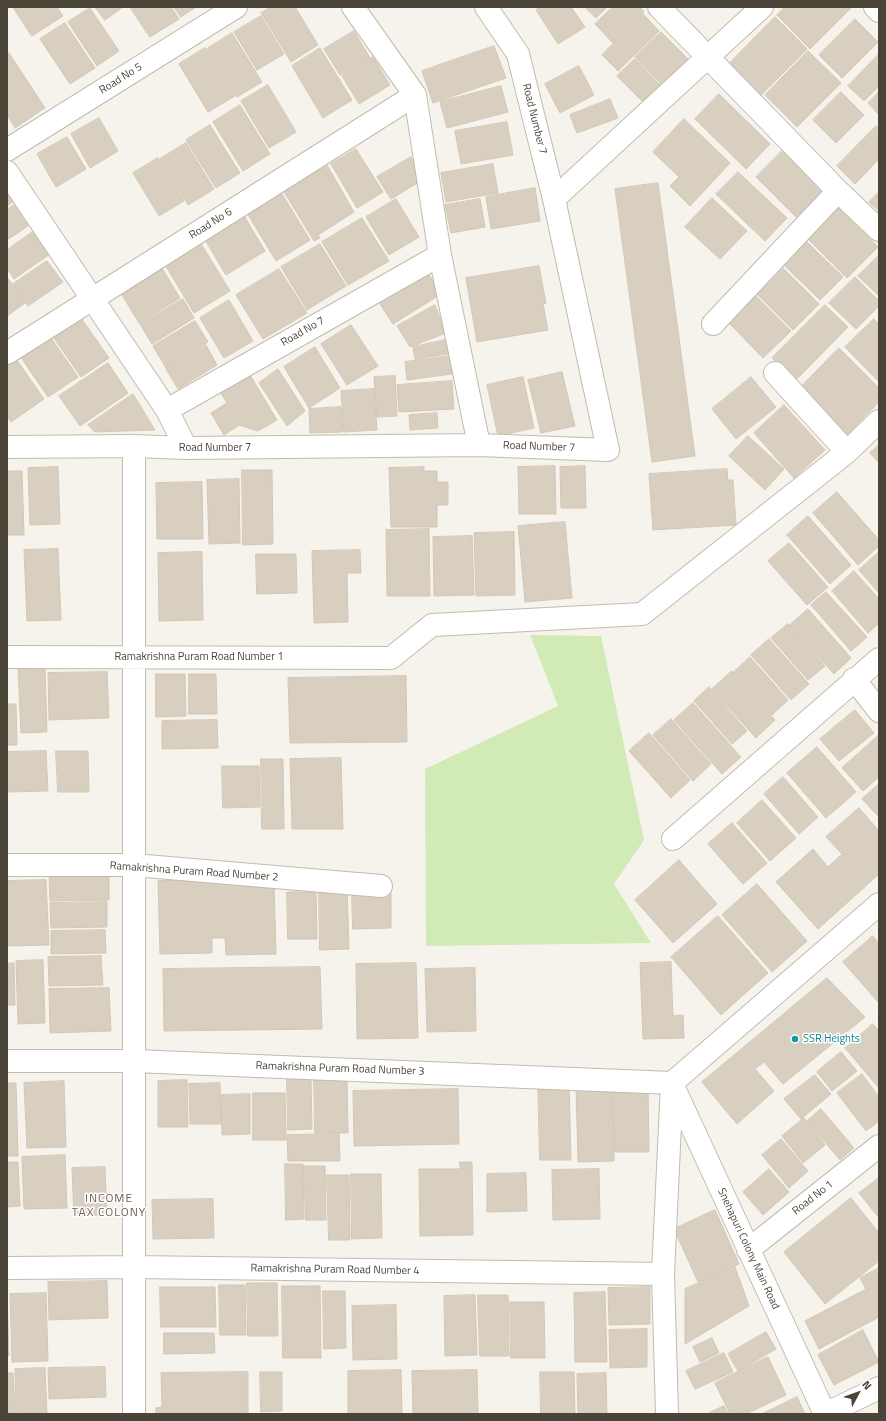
<!DOCTYPE html>
<html>
<head>
<meta charset="utf-8">
<style>
  body { margin:0 }
  #map { position:relative; width:886px; height:1421px; overflow:hidden; background:#f6f3ec; font-family:"Titillium Web",sans-serif }
  canvas { display:block }
  .frame { position:absolute; inset:0; border:8px solid #4b4439; pointer-events:none }
  .north { position:absolute; left:838px; top:1373px; width:40px; height:40px; -webkit-text-stroke:3px #fff; paint-order:stroke; rotate:49deg; font-size:11px; font-weight:700; line-height:16px; text-align:center; color:#4b4439 }
  .north::after { content:''; display:block; margin:auto; width:14px; height:18px; background:#4b4439; clip-path:polygon(50% 0,100% 100%,50% 72%,0 100%) }
</style>
</head>
<body>
<div id="map">
<canvas width="886" height="1421"></canvas>
<div class="frame"></div>
<div class="north">N</div>
</div>
<script>
const context = document.querySelector('canvas').getContext('2d');
context.lineJoin = 'round';
function fill(path, color) {
  context.fillStyle = color;
  context.fill(path, 'evenodd');
}
function strokePath(path, color, width, dash) {
  context.strokeStyle = color;
  context.lineWidth = width;
  context.lineCap = dash ? 'butt' : 'round';
  context.setLineDash(dash || []);
  context.stroke(path);
}
function label(font, color, halo, rows, align = 'center') {
  context.font = font + ' "Titillium Web",sans-serif';
  context.lineWidth = 3;
  context.setLineDash([]);
  context.textBaseline = 'middle';
  context.strokeStyle = halo;
  context.fillStyle = color;
  for (const [text, x, y, turn = 0] of rows) {
    context.save();
    context.translate(x, y);
    context.rotate((+turn || 0) * Math.PI / 180);
    context.textAlign = isNaN(turn) ? turn : align;
    if (halo) context.strokeText(text, 0, 0);
    context.fillText(text, 0, 0);
    context.restore();
  }
}
const green = new Path2D(`
  M530 635 601 636 644 840 614 884 651 943 426 946 425 769 558 706Z`);
const building = new Path2D(`
  M13 7H57L63 16 32 36Z
  M95 7H123L105 20Z
  M130 7H171L179 19 150 37Z
  M174 7H196L181 17Z
  M271 7H295L318 45 291 62 261 13Z
  M541 7H571L585 27 558 44 536 10Z
  M585 7H607L596 18Z
  M613 7H640L644 12 613 43 595 24Z
  M785 7H852L810 49 777 15Z
  M90 8 119 51 97 66 68 22Z
  M643 14 659 31 618 71 602 55Z
  M261 16 284 54 257 70 234 32Z
  M775 17 807 49 761 95 729 64Z
  M855 19 878 42 842 78 819 55Z
  M65 23 95 68 70 84 40 39Z
  M354 31 370 58 340 75 324 49Z
  M661 32 689 60 663 86 635 57Z
  M232 33 262 82 237 97 207 49Z
  M494 46 506 78 433 103 422 71Z
  M205 48 235 96 208 112 179 64Z
  M320 48 352 100 323 118 292 66Z
  M808 51 841 83 797 127 765 95Z
  M9 53 45 108 15 128 7 115V54Z
  M879 54V86L864 101 848 86Z
  M373 57 390 85 359 104 342 76Z
  M635 59 661 86 644 103 617 76Z
  M579 66 594 95 560 113 545 84Z
  M268 85 296 132 269 148 241 101Z
  M501 86 508 112 447 128 440 102Z
  M841 92 864 115 836 143 813 120Z
  M879 92V115L868 103Z
  M719 94 770 144 746 169 695 119Z
  M610 99 618 118 577 133 570 115Z
  M240 105 270 154 243 171 213 122Z
  M99 118 118 151 90 168 71 134Z
  M684 119 730 163 690 206 670 186 679 177 653 152Z
  M507 122 513 155 461 164 455 131Z
  M210 125 240 173 216 188 186 140Z
  M876 126 879 129V159L855 184 837 166Z
  M67 137 86 169 56 187 37 154Z
  M186 143 214 189 188 205 160 159Z
  M356 149 383 192 357 208 331 164Z
  M783 150 823 190 796 217 756 177Z
  M411 157 424 179 391 199 377 177Z
  M158 158 184 201 159 216 133 173Z
  M493 164 498 193 446 202 441 173Z
  M327 165 354 212 318 235 320 238 314 241 283 190Z
  M738 172 787 218 765 241 716 194Z
  M658 183 695 456 652 462 615 189Z
  M535 188 540 221 491 229 486 197Z
  M7 192 14 201 7 206Z
  M281 192 310 240 276 261 247 213Z
  M879 192V211L869 202Z
  M712 198 747 231 720 259 685 227Z
  M396 199 419 237 389 255 366 217Z
  M480 199 485 227 451 233 445 205Z
  M14 205 28 226 7 240V210Z
  M837 207 878 247 847 278 807 238Z
  M243 214 265 251 226 275 204 238Z
  M362 218 389 261 348 285 322 242Z
  M34 231 50 254 14 279 7 268V250Z
  M200 242 230 291 194 313 164 263Z
  M807 242 843 277 820 300 784 265Z
  M320 244 346 286 307 310 281 267Z
  M879 255V296L858 276Z
  M47 261 63 282 28 306 13 284Z
  M160 265 180 298 139 323 119 290Z
  M539 266 546 303 543 304 548 330 477 342 466 278Z
  M783 268 819 304 793 330 757 294Z
  M279 269 307 313 263 339 236 295Z
  M428 273 441 294 393 324 380 304Z
  M7 277 25 303 7 316Z
  M855 277 879 301V306L856 329 829 303Z
  M754 294 791 331 763 358 727 321Z
  M183 299 194 318 152 344 140 324Z
  M229 300 253 341 224 358 200 318Z
  M435 305 446 333 410 347 397 326Z
  M825 305 848 327 795 381 772 358Z
  M79 315 109 358 81 377 51 334Z
  M874 319 879 324V382L845 347Z
  M195 321 208 342 166 368 153 346Z
  M351 325 378 366 347 385 321 344Z
  M49 335 78 377 48 397 20 356Z
  M445 340 448 354 415 359 413 347Z
  M206 345 217 365 178 389 166 369Z
  M315 347 340 388 309 408 284 367Z
  M839 348 879 388V402L846 436 799 389Z
  M14 356 44 399 11 422 7 416V361Z
  M450 356 452 374 407 380 405 362Z
  M108 363 128 393 80 426 59 396Z
  M278 369 305 411 287 426 259 383Z
  M562 372 575 426 541 433 528 380Z
  M250 375 277 420 258 431 239 425 224 435 211 413 227 403 221 393Z
  M395 376 397 416 377 417 374 377Z
  M523 377 534 428 498 436 487 385Z
  M751 377 776 407 736 439 712 409Z
  M452 381 454 409 399 412 397 385Z
  M374 389 377 430 344 432 341 391Z
  M133 394 155 430 95 432 88 425Z
  M784 405 825 450 794 478 754 433Z
  M341 407 343 432 310 433 309 409Z
  M437 413 438 428 410 430 409 415Z
  M748 436 784 469 765 490 729 456Z
  M879 445V463L870 453Z
  M555 466 556 514H519L518 467Z
  M585 466 586 508H561L560 467Z
  M58 467 60 524 30 525 28 468Z
  M424 467V471H437V482H448V505H437V527H391L389 468Z
  M727 469 728 480H733L736 525 653 530 649 474Z
  M242 470H272L273 544 243 545Z
  M7 471H22L24 535H7Z
  M239 479 240 543 209 544 207 480Z
  M202 482 203 539H157L156 483Z
  M837 492 879 540V546L858 565 813 513Z
  M808 516 851 565 830 584 787 535Z
  M565 522 572 598 525 602 518 526Z
  M429 529 430 596H387L386 530Z
  M514 532 515 595 476 596 474 533Z
  M472 536 474 595 434 596 433 537Z
  M789 543 828 587 807 605 768 561Z
  M58 549 61 620 27 621 24 550Z
  M360 550 361 573H347L348 622 314 623 312 551Z
  M202 552 203 620 159 621 158 553Z
  M879 552V593L859 570Z
  M256 554H296L297 593 257 594Z
  M854 571 879 599V623L868 633 832 591Z
  M826 592 867 637 851 651 811 605Z
  M808 609 851 658 834 674 790 625Z
  M788 624 825 666 808 680 771 638Z
  M769 639 809 684 791 700 751 655Z
  M750 657 788 700 772 715 734 672Z
  M45 668 47 732 21 733 18 669Z
  M732 671 775 720 756 738 712 689Z
  M107 672 109 718 49 720 48 673Z
  M156 674H185L186 716 156 717Z
  M189 674H216L217 714H189Z
  M406 676 407 742 290 743 288 678Z
  M709 687 747 731 732 744 694 701Z
  M693 703 741 757 722 774 674 720Z
  M7 704H16L17 745H7Z
  M855 710 874 733 839 761 820 739Z
  M671 719 711 764 693 781 653 735Z
  M217 720 218 748 162 749V721Z
  M649 733 690 780 671 798 629 751Z
  M879 735V777L863 791 842 768Z
  M817 747 856 792 826 818 787 773Z
  M46 751 48 791 7 792V752Z
  M56 751H88L89 792H58Z
  M341 758 343 829H292L290 759Z
  M261 759H283L284 829H262Z
  M222 766H259L260 807 223 808Z
  M783 777 818 817 799 834 764 794Z
  M879 784V817L862 799Z
  M762 800 796 838 770 861 737 823Z
  M859 808 879 831V874L818 929 776 882 813 849 828 867 842 854 826 837Z
  M732 823 767 863 743 884 708 844Z
  M679 860 717 904 673 943 635 900Z
  M109 873V900L50 901 49 875Z
  M46 880 49 945 7 946V881Z
  M274 880 276 954 226 955 225 938H212V953L160 954 158 881Z
  M757 884 807 941 772 972 722 915Z
  M319 885H347L349 949 320 950Z
  M352 891H391V928L353 929Z
  M287 892H316L317 939H288Z
  M107 902V927L51 928 50 903Z
  M718 916 768 973 721 1015 671 957Z
  M105 930 106 953 51 954V931Z
  M873 936 879 944V1003L843 962Z
  M101 956 103 985 49 986 48 957Z
  M43 960 45 1023 18 1024 16 961Z
  M671 962 673 1016 683 1015 684 1038 643 1039 640 963Z
  M14 963 15 1005H7V964Z
  M416 963 418 1038 357 1039 356 964Z
  M320 967 322 1029 164 1031 163 969Z
  M475 968 476 1031 427 1032 425 969Z
  M827 978 865 1017 783 1084 764 1062 755 1069 774 1091 737 1124 702 1082Z
  M109 988 111 1031 50 1033 49 989Z
  M873 1024 879 1031V1088L845 1048Z
  M841 1052 857 1071 832 1091 817 1072Z
  M862 1074 879 1097V1121L866 1131 837 1093Z
  M815 1075 831 1094 801 1119 784 1099Z
  M287 1079H311L312 1129 288 1130Z
  M187 1080 188 1127H158V1081Z
  M314 1080H347L348 1133H315Z
  M64 1081 66 1147 27 1148 24 1083Z
  M538 1081H569L571 1160H540Z
  M7 1083H16L18 1156H7Z
  M220 1083 221 1124H190L189 1084Z
  M613 1084 614 1161 578 1162 576 1085Z
  M614 1087H648L649 1152H615Z
  M458 1089 459 1144 354 1146 353 1091Z
  M253 1093H285L286 1140H253Z
  M250 1094V1134L222 1135 221 1095Z
  M821 1109 854 1148 840 1160 807 1121Z
  M804 1118 825 1145 803 1163 782 1136Z
  M339 1134 340 1161H288L287 1135Z
  M781 1139 808 1171 789 1188 762 1155Z
  M65 1155 67 1208 24 1209 22 1157Z
  M7 1162H18L20 1206 7 1207Z
  M460 1162H472L473 1235 420 1236 419 1169H460Z
  M285 1164H303L304 1219 286 1220Z
  M304 1166H325L326 1220H306Z
  M105 1167 107 1215 74 1216 72 1168Z
  M599 1169 600 1219 553 1220 552 1170Z
  M769 1169 789 1192 763 1215 743 1192Z
  M526 1173 527 1211 487 1212V1174Z
  M351 1174H381L382 1238 352 1239Z
  M327 1175H349L350 1240H329Z
  M879 1178V1218L859 1193Z
  M851 1198 879 1233V1261L825 1304 784 1252Z
  M213 1199 214 1238 153 1239 152 1200Z
  M715 1210 739 1264 698 1282 674 1229Z
  M735 1267 749 1306 685 1344V1289Z
  M879 1268V1317L819 1349 805 1321 866 1289 860 1278Z
  M107 1281 108 1318 49 1320 48 1282Z
  M247 1283H277L278 1336H248Z
  M219 1285H245L246 1335H220Z
  M282 1286H320L321 1358H283Z
  M160 1287H215L216 1327H161Z
  M650 1287V1324L609 1325 608 1288Z
  M7 1288 9 1356H7Z
  M323 1291H345L346 1348 324 1349Z
  M605 1292 607 1362H575L574 1293Z
  M46 1293 48 1361 12 1362 10 1294Z
  M475 1295 477 1355 445 1356 444 1296Z
  M478 1295H508L509 1356H480Z
  M510 1302H544L545 1358H511Z
  M396 1305 397 1359 353 1360 352 1306Z
  M647 1329V1367L610 1368 609 1330Z
  M863 1330 879 1362 834 1385 818 1355Z
  M766 1332 776 1349 738 1371 728 1354Z
  M164 1333H214L215 1353 164 1354Z
  M712 1338 719 1353 700 1362 693 1347Z
  M724 1353 733 1372 695 1389 686 1371Z
  M768 1357 786 1395 746 1414H730L715 1383Z
  M105 1367 106 1397 49 1399 48 1368Z
  M45 1368 47 1414H16L15 1369Z
  M401 1370 402 1414H348V1371Z
  M477 1370 478 1414H413L412 1371Z
  M248 1372V1414H156V1408L162 1407 161 1373Z
  M260 1372H282V1411L261 1412Z
  M540 1372H574L575 1414H541Z
  M7 1373H13L15 1414H7Z
  M606 1373 607 1414H578L577 1374Z
  M797 1397 805 1414H762Z
  M724 1406 728 1414H707Z`);
const minor = new Path2D(`
  M353 7 415 95 440 255 479 445
  M659 7 838 191 879 230
  M875 7 879 11
  M7 150 236 7
  M7 172 167 410 186 448
  M554 199 762 7
  M713 324 838 191
  M7 353 415 95
  M775 373 847 452
  M167 410 440 255
  M134 446V1414
  M7 447 134 446 186 448 479 445 608 450 554 199 518 54 486 7
  M7 657 391 658 432 625 642 614 847 452 879 421
  M854 679 879 711
  M673 839 879 659
  M7 865H134L381 886
  M7 1061H134L672 1083
  M673 1086 825 1414
  M748 1250 879 1146
  M7 1268 135 1267 663 1274
  M667 1414 663 1274 672 1083 879 904
  M825 1414 879 1388`);
const markers = [
  [795,1039,4,"#0f9aa8"]
];
const streetNames = [
  ["Road No 5",121,79,-32],
  ["Road Number 7",534,119,76],
  ["Road No 6",211,224,-32],
  ["Road No 7",303,332,-30],
  ["Road Number 7",539,447,2],
  ["Road Number 7",215,448],
  ["Ramakrishna Puram Road Number 1",199,657],
  ["Ramakrishna Puram Road Number 2",194,872,4],
  ["Ramakrishna Puram Road Number 3",340,1069,2],
  ["Road No 1",813,1198,-38],
  ["Snehapuri Colony Main Road",748,1249,65],
  ["Ramakrishna Puram Road Number 4",335,1270,1]
];
const cultureNames = [
  ["SSR Heights",803,1039]
];
const neighbourhoodNames = [
  ["INCOME",109,1199],
  ["TAX COLONY",109,1213]
];
fill(green, '#d2eab5');
fill(building, '#d8cfc1');
strokePath(building, '#d3c7b4', 1);
strokePath(minor, '#c2bbae', 24);
strokePath(minor, '#fff', 22);
for (const [x, y, r, color] of markers) {
  const dot = new Path2D();
  dot.arc(x, y, r, 0, 2 * Math.PI);
  context.fillStyle = color;
  context.fill(dot);
  strokePath(dot, '#fff', 1.5);
}
label('11px', '#4b4439', '#fff', streetNames);
label('11px', '#0d838f', '#fff', cultureNames, 'left');
context.letterSpacing = '1px';
label('12px', '#6e6250', '#fff', neighbourhoodNames);
context.letterSpacing = '0px';
</script>
</body>
</html>
